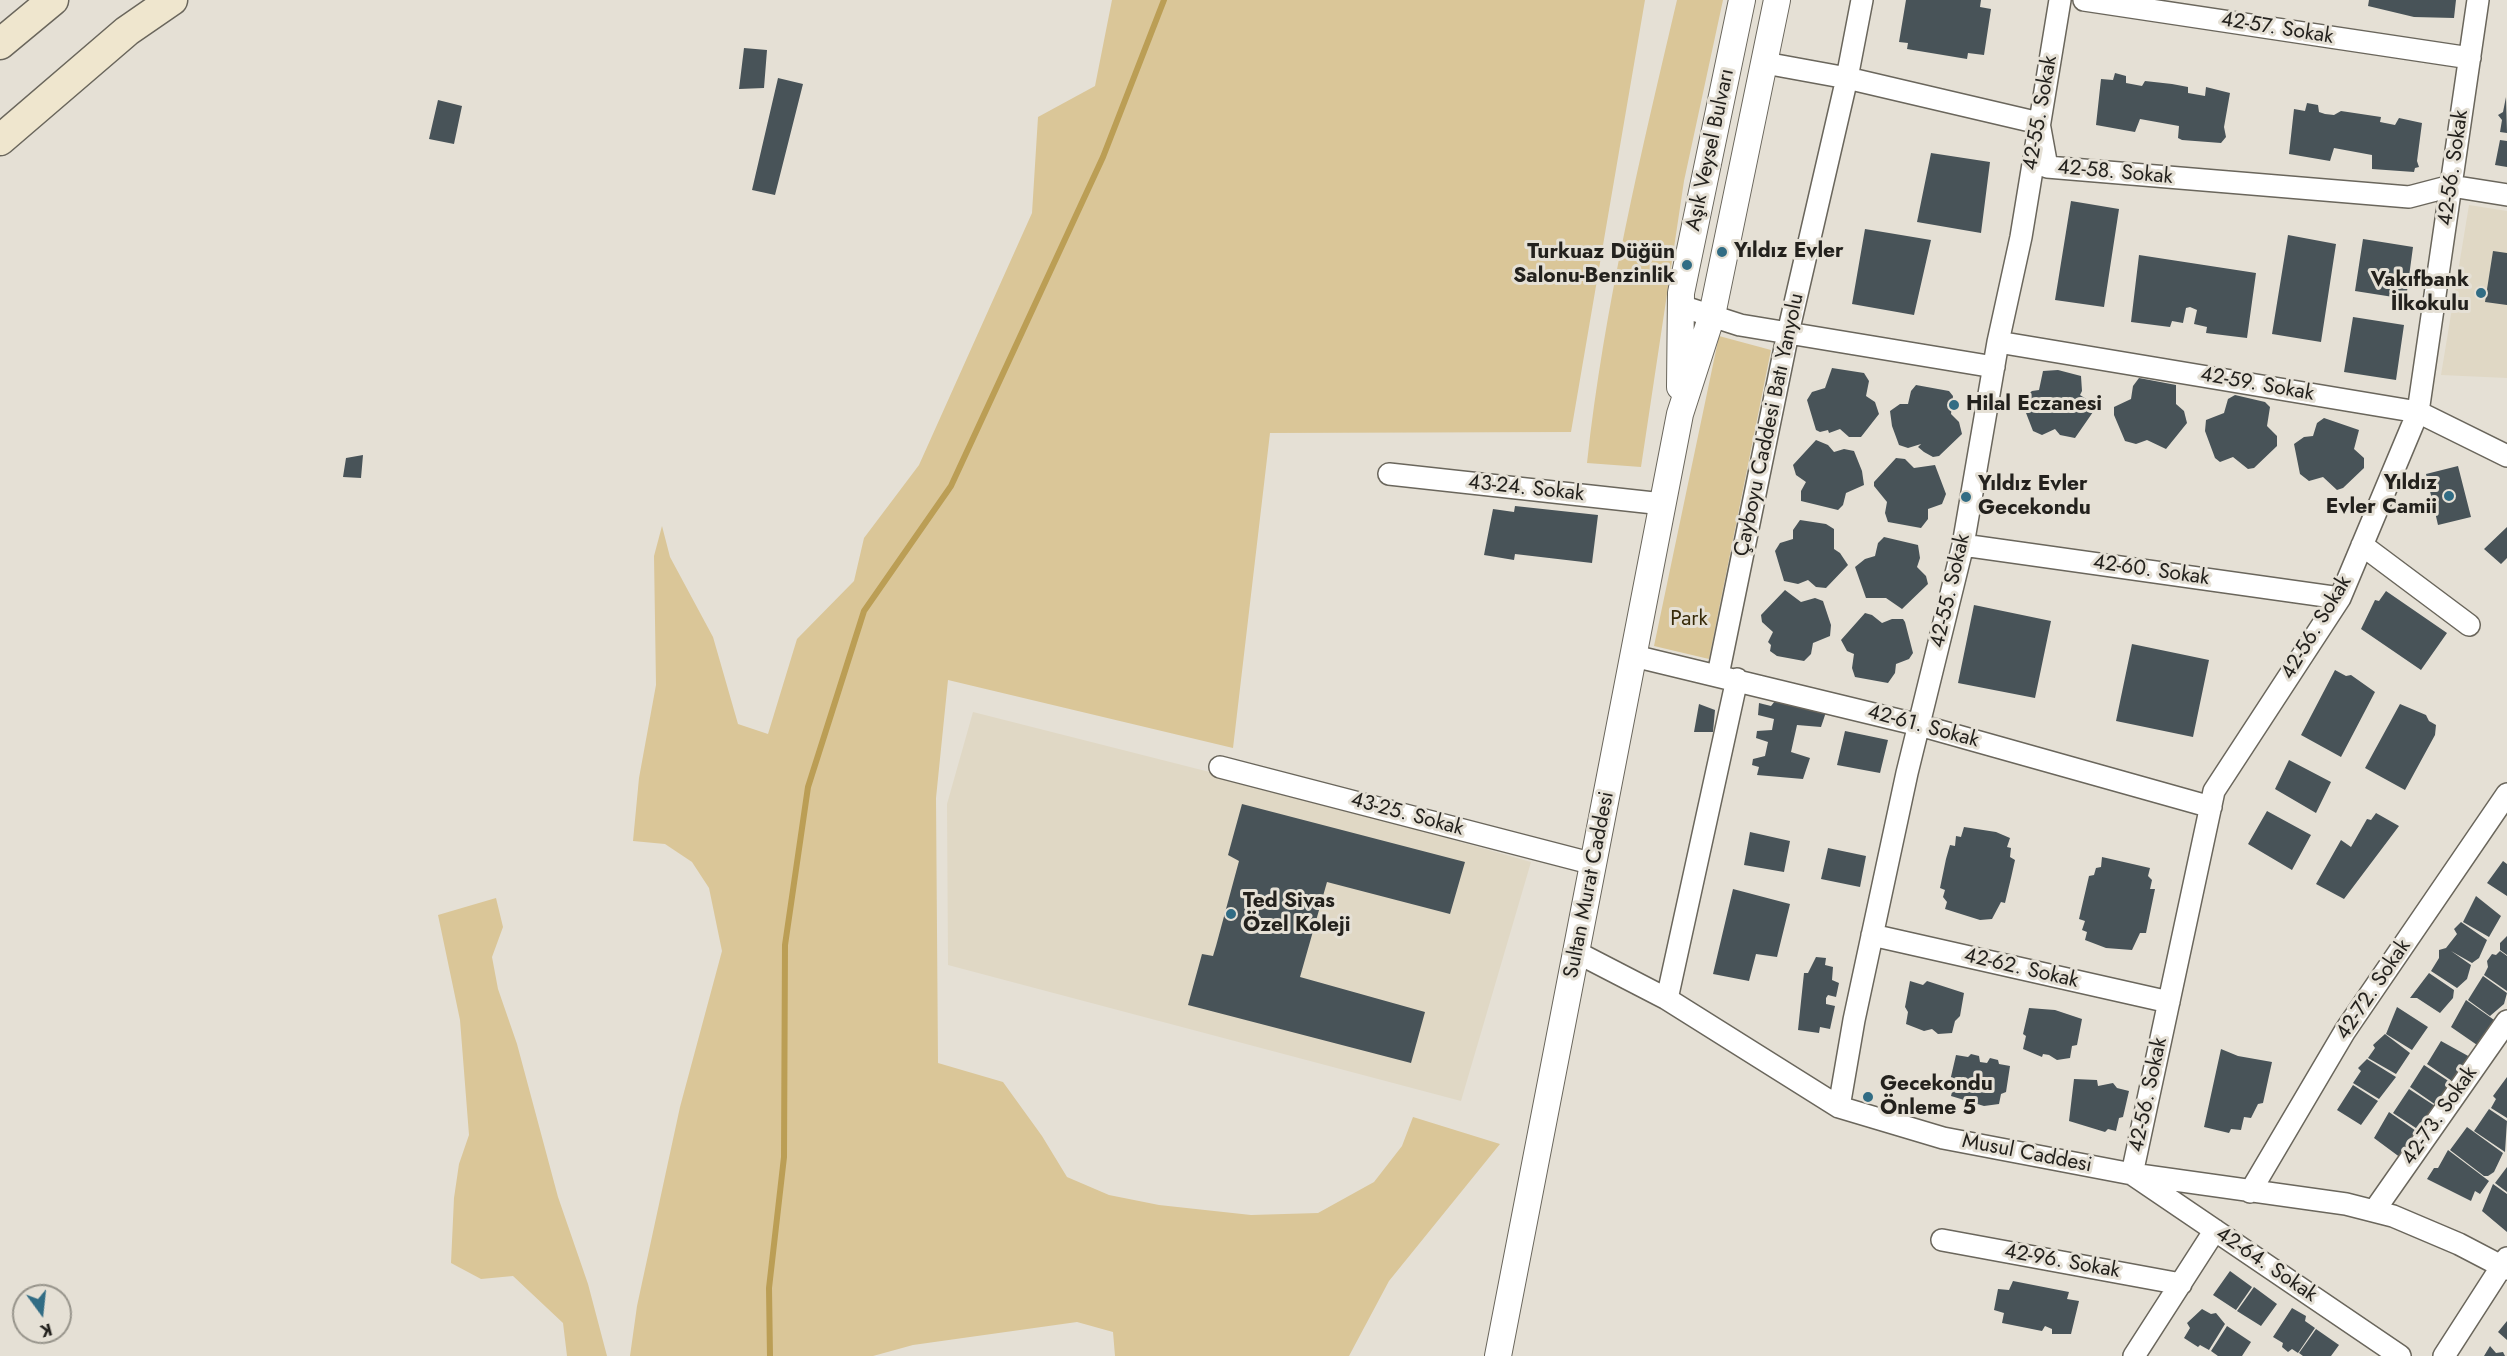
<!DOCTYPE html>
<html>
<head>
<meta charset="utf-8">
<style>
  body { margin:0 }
  #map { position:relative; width:2507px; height:1356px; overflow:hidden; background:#e5e0d5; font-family:Jost,sans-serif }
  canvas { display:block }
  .north { position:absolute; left:12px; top:1284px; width:60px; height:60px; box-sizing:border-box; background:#e5e0d5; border:2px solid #97948b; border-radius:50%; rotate:165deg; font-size:16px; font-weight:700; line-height:24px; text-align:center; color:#23211d }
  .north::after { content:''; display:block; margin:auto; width:21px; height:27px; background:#316c84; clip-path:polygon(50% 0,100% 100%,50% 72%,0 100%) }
</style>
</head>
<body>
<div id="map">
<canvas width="2507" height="1356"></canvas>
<div class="north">K</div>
</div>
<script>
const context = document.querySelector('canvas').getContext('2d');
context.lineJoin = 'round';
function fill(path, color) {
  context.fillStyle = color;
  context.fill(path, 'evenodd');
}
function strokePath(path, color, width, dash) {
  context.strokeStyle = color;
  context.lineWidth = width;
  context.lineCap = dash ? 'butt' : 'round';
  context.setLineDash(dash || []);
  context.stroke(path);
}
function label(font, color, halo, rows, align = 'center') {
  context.font = font + ' Jost,sans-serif';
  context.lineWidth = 6;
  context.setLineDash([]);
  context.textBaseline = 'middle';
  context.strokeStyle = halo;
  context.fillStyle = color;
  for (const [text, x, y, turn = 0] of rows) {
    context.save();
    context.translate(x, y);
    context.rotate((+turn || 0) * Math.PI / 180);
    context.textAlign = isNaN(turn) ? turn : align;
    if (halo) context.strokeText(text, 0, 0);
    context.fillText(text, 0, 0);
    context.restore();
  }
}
const built = new Path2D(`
  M2469 205 2507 211V378L2441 375Z
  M973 712 1249 782 1531 862 1461 1101 948 965 947 804Z`);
const green = new Path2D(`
  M1112 0H1645L1571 432 1270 433 1233 748 948 680 936 798 938 1063 1003 1082 1042 1136 1067 1177 1109 1195 1159 1205 1251 1215 1318 1213 1374 1182 1402 1146 1413 1117 1500 1144 1389 1281 1349 1356H1115L1113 1332 1077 1322 913 1345 873 1356H630L637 1306 680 1107 722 951 709 888 692 862 665 844 633 841 639 778 656 685 654 556 662 526 670 557 713 637 738 724 768 734 797 639 854 581 864 538 919 465 1032 213 1038 117 1095 86Z
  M1677 0H1723L1684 181 1641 467 1587 463C1604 307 1641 153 1677 0Z
  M1719 336 1771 350 1709 659 1654 646Z
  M496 898 503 927 492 957 498 989 517 1044 558 1197 588 1284 607 1356H567L563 1323 513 1276 481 1279 451 1263 454 1198 459 1164 469 1135 460 1020 438 915Z`);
const stream = new Path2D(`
  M770 1356 769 1288 784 1157 785 945 808 787 864 611 951 486 1103 157 1164 0`);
const building = new Path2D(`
  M1906 0H1981L1980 7 1991 9 1984 55 1968 53 1967 59 1907 49 1908 43 1899 42Z
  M2369 0H2456L2454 18 2414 17 2368 6Z
  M744 48 767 50 764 88 739 89Z
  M2115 73 2126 76V83L2142 86 2145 81 2172 84 2188 87V93L2205 96 2206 87 2230 93 2224 127 2226 137 2221 143 2182 140 2178 138 2179 126 2140 119 2135 132 2096 125 2101 79 2113 80Z
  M778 78 803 84 775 195 752 190Z
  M2506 97 2507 133 2500 132 2502 120 2498 115 2503 112Z
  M438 100 462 106 454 144 429 139Z
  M2307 103 2318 105 2319 112 2325 114 2334 115 2341 111 2381 117 2380 122 2395 125 2399 118 2422 123 2417 161 2419 167 2415 168 2414 172 2372 169V155L2334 148 2330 161 2289 154 2294 109 2305 111Z
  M2500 140 2507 141V167L2495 165Z
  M1931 153 1990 162 1981 233 1917 222Z
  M2071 201 2119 209 2104 307 2055 300Z
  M1865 229 1931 240 1914 315 1852 304Z
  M2288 235 2336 244 2321 342 2272 334Z
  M2363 239 2413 247 2406 299 2355 291Z
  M2493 251 2507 253V305L2485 302Z
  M2139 255 2256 273 2247 338 2206 333 2207 327 2194 324 2197 310 2190 307 2186 308 2183 323 2172 321 2170 327 2131 322Z
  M2353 317 2404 325 2396 380 2344 372Z
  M1832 368 1864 373 1869 381 1866 396 1875 402 1879 414 1861 437H1849L1840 429 1829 433 1828 430 1820 432 1816 430 1807 400 1812 392 1825 388Z
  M2058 370 2081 376 2082 391 2080 395 2091 402 2093 412 2075 438 2060 435 2055 429 2042 435 2033 431 2021 400 2032 391 2039 390 2043 371Z
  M2139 378 2176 385V404L2184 411 2187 423 2166 449 2147 440 2136 444 2125 441 2114 415V407L2131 399 2133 386Z
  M1916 385 1949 391 1953 396 1951 414 1959 422 1962 434 1939 456 1933 457 1924 452 1918 447 1921 444 1908 448 1899 445 1892 426 1890 411 1900 404H1908L1911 391Z
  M2235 395 2265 402 2270 407 2267 426 2277 436V446L2254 468 2248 469 2233 457 2220 462 2215 458 2205 431 2206 420 2224 413 2228 399Z
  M2324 418 2359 430 2354 449 2364 458V468L2343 488 2337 490 2323 477 2309 481 2300 474 2294 444 2304 437 2313 436 2317 423Z
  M1816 440 1828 445 1834 452 1844 449 1854 451 1862 471 1864 485 1846 493 1843 505 1838 510 1801 501V491L1806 482 1796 475 1793 465Z
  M363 455 361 478 343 477 346 458Z
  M1896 458 1905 459 1914 468 1935 465 1946 494 1942 504 1928 509V519L1921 528 1888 522 1885 513 1887 502 1874 486V482Z
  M2458 466 2471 517 2438 525 2426 474Z
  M1515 506 1598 515 1592 563 1515 554 1514 560 1484 555 1493 509 1514 512Z
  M1800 520 1826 524 1834 529V549L1840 553 1848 565 1826 588 1816 587 1808 580 1798 584 1784 581 1775 551 1780 543 1793 539V530Z
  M2507 527V558L2501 564 2484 549Z
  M1884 537 1918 545 1920 558 1917 567 1926 576 1928 584 1902 609 1886 598H1866L1855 567 1865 559 1875 556 1878 543Z
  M1785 590 1801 602 1815 598 1823 601 1831 625 1830 636 1813 643 1811 654 1804 661 1777 656 1770 651 1771 645 1768 642 1773 632 1762 622 1761 615Z
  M2386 591 2447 633 2421 670 2361 629 2375 600 2379 601Z
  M1974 605 2051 621 2035 698 1958 683Z
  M1865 613 1872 615 1882 623 1892 619H1903L1905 622 1913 653 1909 659 1896 664 1895 673 1888 683 1855 677 1852 668 1854 654 1847 651 1841 640Z
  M2132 644 2209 660 2193 737 2116 721Z
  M2335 670 2346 676 2351 675 2375 692 2341 757 2301 735Z
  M1775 701 1829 703 1821 727 1797 725 1791 752 1810 758 1803 779 1757 775 1759 767 1752 765 1753 759 1765 756 1768 742 1756 738 1757 731 1772 730 1774 719 1758 715 1759 703 1771 706Z
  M1699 704 1715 710 1713 732H1694Z
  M2400 704 2426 715 2429 721 2436 725 2435 735 2405 790 2365 768Z
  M1845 731 1888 740 1880 773 1837 765Z
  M2289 760 2331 782 2316 813 2275 789Z
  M1242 804 1465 862 1450 914 1327 882 1300 977 1425 1012 1411 1063 1188 1005 1202 954 1213 956 1216 946 1239 861 1228 855Z
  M2267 811 2311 835 2292 870 2248 844Z
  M2376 813 2399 826 2344 899 2316 884 2341 840 2351 847 2367 819 2371 820Z
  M1964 827 1996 832 2010 838 2007 847 2011 848 2010 857 2015 860 2011 878 2005 903 2001 902 1992 919 1980 920 1945 909 1947 902 1943 897 1945 890 1940 888 1946 859 1950 845 1955 846 1956 836 1961 837Z
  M1750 832 1790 841 1784 872 1744 865Z
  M1828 848 1866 856 1860 887 1821 879Z
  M2102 857 2150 868 2148 876 2152 880 2150 889H2155L2146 933H2140L2132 950 2106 948 2085 940 2087 932 2082 930 2085 921 2079 919 2089 876 2094 875 2096 868 2101 867Z
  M2503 861 2507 864V896L2487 883Z
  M1733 889 1790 904 1777 957 1756 954 1749 981 1713 974Z
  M2476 896 2501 916 2489 937 2463 922Z
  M2461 922 2487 940 2479 958 2472 963 2451 951 2471 965 2467 979 2457 988 2431 971 2439 958V950L2446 948 2457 934 2454 929Z
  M2507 936V955L2500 950V943Z
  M2500 951 2507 956V991L2484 975 2488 967 2487 961 2492 954 2496 955Z
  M1816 957 1826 958 1825 965 1833 967 1832 980 1839 983 1836 997 1828 995 1826 998V1004L1835 1006 1830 1029 1820 1027 1819 1033 1798 1030 1804 973H1808Z
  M2429 973 2454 990 2453 998 2440 1013 2417 998H2410Z
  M2483 976 2507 993 2504 1004 2490 1016 2468 1000Z
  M1910 981 1923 985 1927 981 1964 993 1960 1016 1955 1021 1952 1033 1938 1034 1932 1029 1924 1031 1906 1024 1908 1012 1905 1007Z
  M2466 1000 2497 1022 2480 1047 2451 1027Z
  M2397 1007 2428 1027 2412 1050 2386 1034Z
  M2029 1008 2055 1010 2082 1019 2077 1045 2072 1046 2070 1058 2057 1060 2049 1055 2043 1054 2042 1057 2023 1049 2026 1036 2023 1034Z
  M2385 1034 2410 1053 2396 1074 2368 1058 2375 1048 2373 1045Z
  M2441 1041 2470 1057 2452 1081 2427 1064Z
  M2221 1049 2238 1056 2272 1062 2263 1103 2258 1104 2251 1118 2244 1117 2241 1130 2231 1129 2229 1133 2204 1127Z
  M1971 1054 1979 1056 1980 1062 1987 1063 1990 1058 1998 1060 1999 1064 2010 1066 2006 1092 2001 1094 1999 1104 1984 1106 1951 1096 1954 1084 1950 1081 1956 1055 1968 1057Z
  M2367 1059 2396 1077 2379 1099 2353 1083 2361 1071 2358 1068Z
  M2424 1065 2450 1082 2436 1105 2410 1087Z
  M2507 1077V1118L2491 1108 2496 1099 2493 1096Z
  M2074 1079 2097 1080 2098 1086 2113 1083 2117 1088 2129 1091 2123 1117 2119 1118 2116 1131 2108 1129 2105 1132 2069 1121Z
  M2353 1085 2378 1101 2361 1125 2337 1110Z
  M2409 1089 2435 1106 2426 1118 2429 1122 2422 1132 2393 1113Z
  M2489 1109 2507 1121 2505 1152 2474 1131Z
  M2389 1112 2419 1133 2401 1158 2374 1138Z
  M2467 1127 2503 1153 2494 1172 2488 1176H2484L2450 1150Z
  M2448 1150 2489 1181 2480 1194 2475 1191 2471 1201 2427 1179 2434 1168H2438Z
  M2507 1167V1192L2495 1183Z
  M2493 1184 2507 1194V1232L2482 1211Z
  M2230 1271 2252 1287 2236 1310 2213 1295Z
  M2013 1281 2069 1292 2067 1299 2079 1301 2071 1334H2052V1329L2045 1326 2042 1331 2002 1323 2004 1313 1994 1310 1998 1289 2009 1290Z
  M2254 1287 2277 1304 2261 1326 2237 1311Z
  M2292 1308 2306 1316 2305 1321 2315 1328 2298 1353 2292 1349 2288 1352 2282 1347 2283 1343 2273 1337Z
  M2202 1309 2211 1314 2216 1313 2225 1324 2209 1350 2200 1345 2198 1347 2184 1338 2190 1328 2187 1323Z
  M2507 1321V1340L2498 1332Z
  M2227 1326 2251 1342 2242 1356H2218L2211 1351Z
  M2316 1329 2339 1345 2331 1356H2303L2299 1353Z
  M2490 1346 2496 1353 2503 1352 2505 1356H2484Z`);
const minor = new Path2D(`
  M2084 0 2470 58
  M1765 63 1847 78 2039 123 2047 167 2409 197 2451 186 2507 195
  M1681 306 1740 325 1994 367
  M1998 342 2418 412 2507 456
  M1389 474 1663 504
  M1963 545 2340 598
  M2362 545 2469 625
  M1634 656 1919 725 2211 807
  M1718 675 1788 333 1847 78 1862 0
  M1220 767 1594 864
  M1872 935 2169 1002
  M1578 953 1667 999 1839 1107 1943 1138 2132 1174 2346 1204 2393 1216 2459 1244 2507 1269
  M1667 999 1737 679
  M1839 1107 1854 1020 1907 773 1963 545 1998 342 2021 237 2060 0
  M2250 1192 2345 1031 2507 794
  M2374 1211 2507 1021
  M1942 1240 2181 1284
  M2134 1356 2215 1230
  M2400 1356 2132 1174 2214 791 2340 598 2418 412 2478 0
  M2444 1356 2507 1258`);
const tertiary = new Path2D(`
  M1680 387 1681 293 1742 0
  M1498 1356 1680 414 1712 315 1777 0`);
const secondary = new Path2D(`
  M0 44 53 0
  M0 140 127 31 172 0`);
const markers = [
  [1722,252,6,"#316c84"],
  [1687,265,6,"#316c84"],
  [2481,293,6,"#316c84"],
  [1954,405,6,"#316c84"],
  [2449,496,6,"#316c84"],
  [1966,497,6,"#316c84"],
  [1231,914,6,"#316c84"],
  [1868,1097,6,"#316c84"]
];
const streetNames = [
  ["42-57. Sokak",2277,29,9],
  ["42-55. Sokak",2041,113,-80],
  ["Aşık Veysel Bulvarı",1711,150,-78],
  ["42-56. Sokak",2454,168,-82],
  ["42-58. Sokak",2115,173,5],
  ["42-59. Sokak",2257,385,10],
  ["Çayboyu Caddesi Batı Yanyolu",1770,425,-78],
  ["43-24. Sokak",1526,489,6],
  ["42-60. Sokak",2151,571,8],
  ["42-55. Sokak",1951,591,-77],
  ["42-56. Sokak",2317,628,-59],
  ["42-61. Sokak",1923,727,15],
  ["43-25. Sokak",1407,815,15],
  ["Sultan Murat Caddesi",1590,885,-79],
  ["42-62. Sokak",2021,969,13],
  ["42-72. Sokak",2374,990,-56],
  ["42-56. Sokak",2149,1095,-78],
  ["42-73. Sokak",2440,1116,-55],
  ["Musul Caddesi",2027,1154,11],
  ["42-96. Sokak",2062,1262,10],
  ["42-64. Sokak",2266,1265,34]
];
const poiNames = [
  ["Yıldız Evler",1734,252],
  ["Turkuaz Düğün",1675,253,"right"],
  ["Salonu-Benzinlik",1675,277,"right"],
  ["Vakıfbank",2469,281,"right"],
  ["İlkokulu",2469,305,"right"],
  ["Hilal Eczanesi",1966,405],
  ["Yıldız",2437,484,"right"],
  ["Evler Camii",2437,508,"right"],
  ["Yıldız Evler",1978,485],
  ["Gecekondu",1978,509],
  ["Ted Sivas",1243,902],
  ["Özel Koleji",1243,926],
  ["Gecekondu",1880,1085],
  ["Önleme 5",1880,1109]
];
const parkNames = [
  ["Park",1689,620]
];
fill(built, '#e0d8c5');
fill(green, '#dac698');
strokePath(stream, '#bb9e55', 6);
fill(building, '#485358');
strokePath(minor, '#6a665c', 24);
strokePath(tertiary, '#6a665c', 28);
strokePath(secondary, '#6a665c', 33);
strokePath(minor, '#fff', 21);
strokePath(tertiary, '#fff', 26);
strokePath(secondary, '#efe6ce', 30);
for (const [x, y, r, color] of markers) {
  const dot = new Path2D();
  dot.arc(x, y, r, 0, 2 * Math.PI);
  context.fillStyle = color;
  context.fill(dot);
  strokePath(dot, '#e5e0d5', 2);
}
label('21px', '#23211d', '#e5e0d5', streetNames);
label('bold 21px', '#23211d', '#e5e0d5', poiNames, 'left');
label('21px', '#372a09', '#e5e0d5', parkNames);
</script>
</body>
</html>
